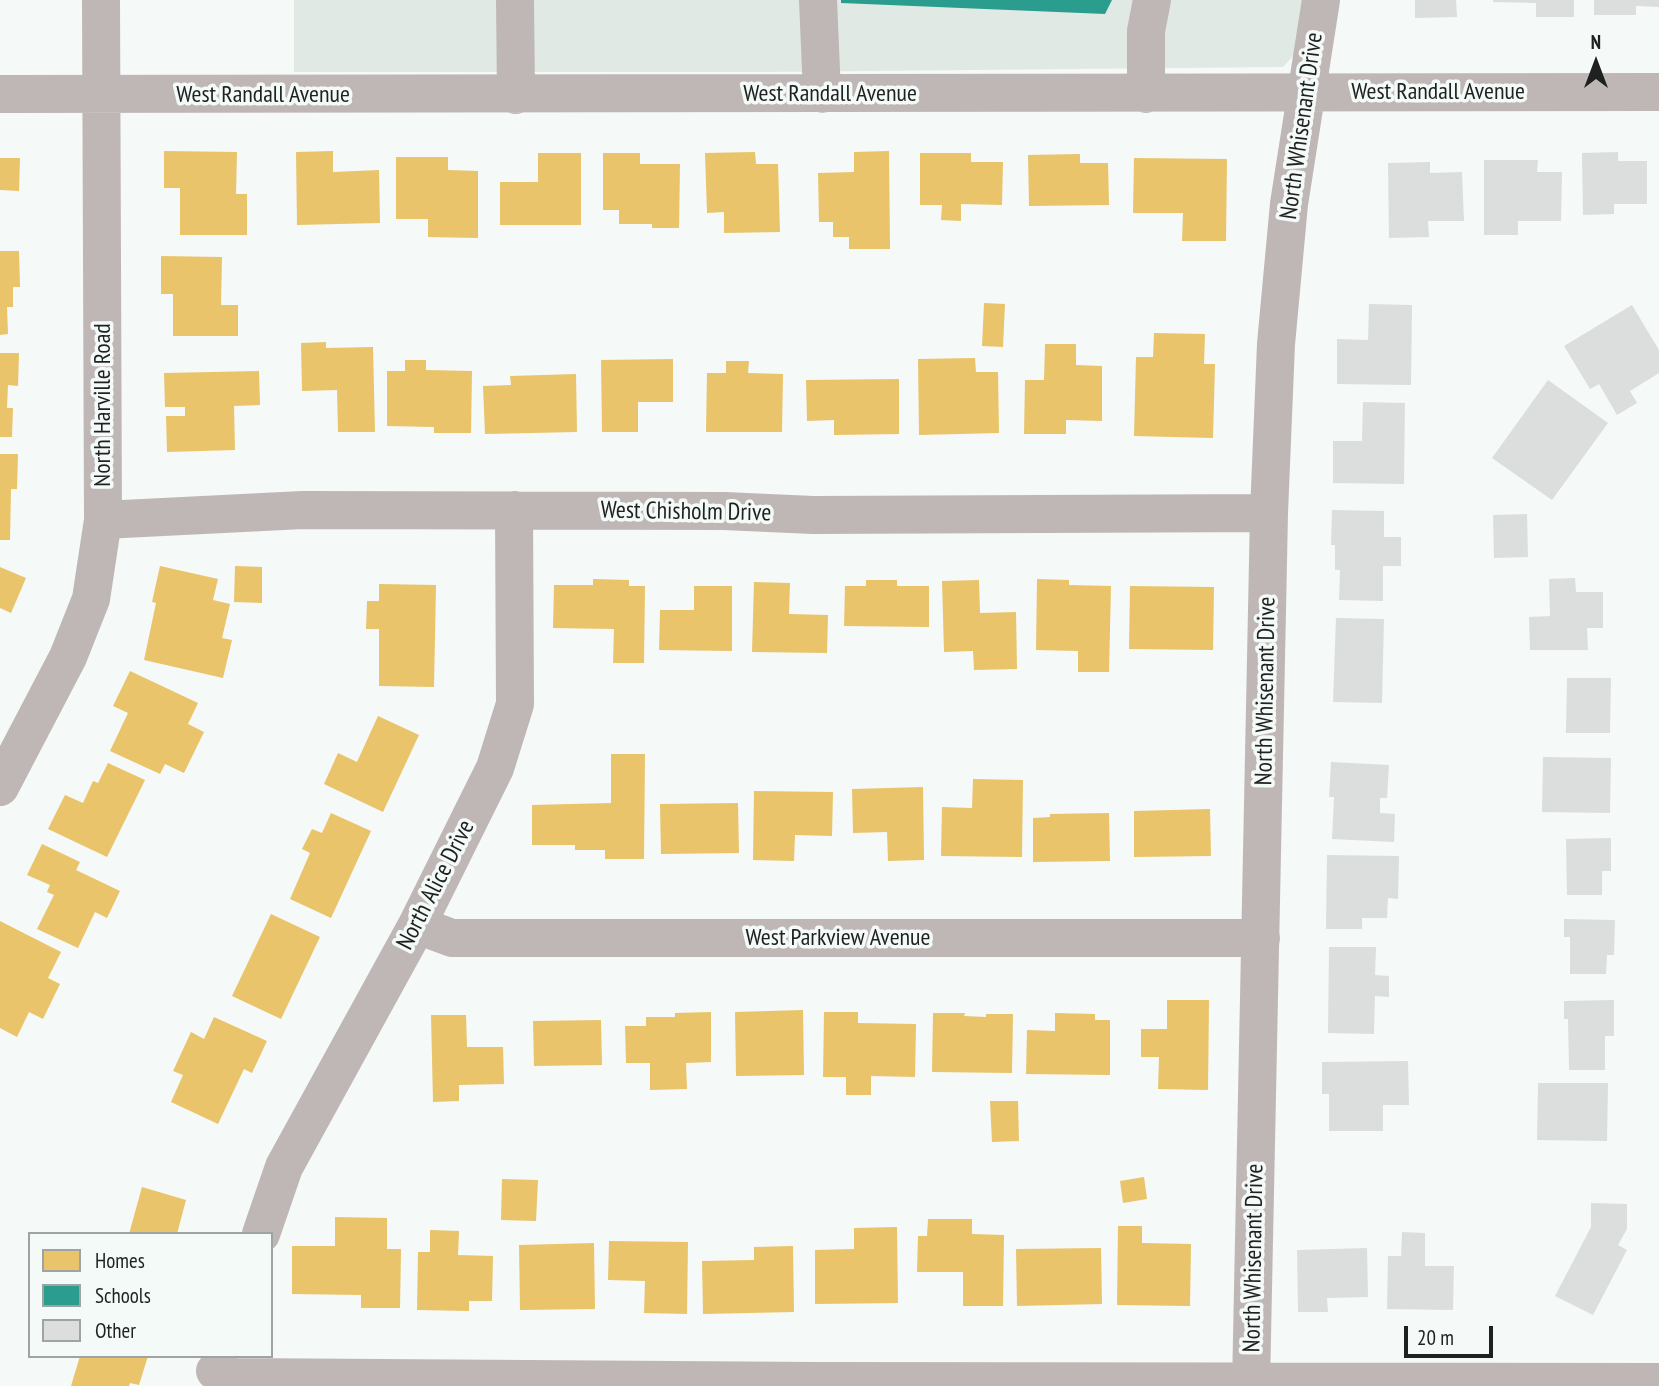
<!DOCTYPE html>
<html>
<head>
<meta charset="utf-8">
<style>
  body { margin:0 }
  #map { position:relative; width:1659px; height:1386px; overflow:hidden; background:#f5f9f7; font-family:"PT Sans Narrow",sans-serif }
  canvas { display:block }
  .legend { position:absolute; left:28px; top:1232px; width:245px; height:126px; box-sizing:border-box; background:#f4faf7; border:2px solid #9fa3a1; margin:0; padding:9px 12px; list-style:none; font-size:21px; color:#1f2120 }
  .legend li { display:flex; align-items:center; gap:14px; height:35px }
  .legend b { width:35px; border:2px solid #9fa3a1 }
  .north { position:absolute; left:1561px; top:28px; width:70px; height:70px; -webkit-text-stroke:5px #f4faf7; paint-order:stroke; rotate:0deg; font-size:19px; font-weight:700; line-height:28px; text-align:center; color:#1f2120 }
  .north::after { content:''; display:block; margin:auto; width:24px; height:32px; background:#1f2120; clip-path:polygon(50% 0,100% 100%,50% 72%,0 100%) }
  .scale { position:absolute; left:1404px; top:1326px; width:89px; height:32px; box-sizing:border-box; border:4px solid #1f2120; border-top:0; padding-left:9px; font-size:21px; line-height:24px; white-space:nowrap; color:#1f2120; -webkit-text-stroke:5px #f4faf7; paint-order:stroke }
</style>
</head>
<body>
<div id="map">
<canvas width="1659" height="1386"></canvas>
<ul class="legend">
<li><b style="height:19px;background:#e9c46a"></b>Homes</li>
<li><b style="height:19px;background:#2a9d8f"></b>Schools</li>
<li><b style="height:19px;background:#dbdedd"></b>Other</li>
</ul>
<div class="north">N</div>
<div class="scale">20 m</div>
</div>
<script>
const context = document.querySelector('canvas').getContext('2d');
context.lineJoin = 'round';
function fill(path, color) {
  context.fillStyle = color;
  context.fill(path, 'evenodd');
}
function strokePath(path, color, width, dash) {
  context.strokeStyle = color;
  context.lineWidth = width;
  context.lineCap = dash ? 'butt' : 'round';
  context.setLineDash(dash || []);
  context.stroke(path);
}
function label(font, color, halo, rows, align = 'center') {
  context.font = font + ' "PT Sans Narrow",sans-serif';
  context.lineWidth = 7;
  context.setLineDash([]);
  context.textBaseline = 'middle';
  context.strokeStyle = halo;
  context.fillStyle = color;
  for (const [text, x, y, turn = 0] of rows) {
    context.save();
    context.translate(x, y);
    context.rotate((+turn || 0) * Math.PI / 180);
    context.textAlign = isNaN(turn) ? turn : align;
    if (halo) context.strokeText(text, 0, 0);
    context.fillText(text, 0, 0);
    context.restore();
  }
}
const built = new Path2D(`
  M294 0H1307L1297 52 1283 67 764 72H294Z`);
const homes = new Path2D(`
  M164 151 237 152 236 194H247V235H180V188H164Z
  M333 151V172L379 170 380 223 297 225 296 152Z
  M889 151 890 249H849V237H833V222H819L818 173 854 172V152Z
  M755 152 756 164H778L780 232 724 233V212L707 213 705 153Z
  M538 153H581V225H500V182H538Z
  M603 153H640V164H680L679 228H652V224H619V210H603Z
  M920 153H971V162H1003L1002 205 961 204V221L941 220 942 205H920Z
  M1080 154V163H1108L1109 205 1029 206 1028 155Z
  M396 157H448V170L478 171V238L428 237V219H396Z
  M0 158H20L19 191 0 190Z
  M1134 158 1227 159 1226 241H1182L1183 213H1133Z
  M0 251H19L20 287H13V307H7L8 334 0 335Z
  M161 256 222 257 221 305H238V336H173V294H161Z
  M984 303 1005 304 1003 347 982 346Z
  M1154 333 1205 334 1204 364H1215L1213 438 1134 436 1136 357H1153Z
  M326 342V348L373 347 375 432H338L337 390 302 391 301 343Z
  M1045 344H1076V365L1102 366V421L1066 420V434H1024L1025 380H1044Z
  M0 353H19L18 386 8 385 7 408H13L12 437H0Z
  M975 358 976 372H998L999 433 919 435 918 359Z
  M673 359V402H638V432H602L601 360Z
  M405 360H426V370L472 371 471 433H434V427L387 426V371H405Z
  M726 361H749L748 373 783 374 782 432H706L707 373H726Z
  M259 371 260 405 234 406 235 450 167 452 166 416H185V407H165L164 373Z
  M576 374 577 432 485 434 483 386 511 385 510 376Z
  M899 379V434L834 435V420L807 421 806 380Z
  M0 454H18L17 489H11L10 540H0Z
  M160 566 218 579 213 600 230 604 222 638 232 640 223 678 144 660 156 603 152 602Z
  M235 566 262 567V603L234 602Z
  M0 567 26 578 11 613 0 608Z
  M593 579 629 580V586H645L644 663H613L614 629 553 628 554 585H593Z
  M1037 579 1069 580V585L1111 586 1109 672H1078V651L1036 650Z
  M866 580H897V586H929V627L844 626 845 586H866Z
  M979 580 980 613 1016 612 1017 669 974 670 973 651 944 652 942 581Z
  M754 582 790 583 789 614 828 615 827 653 752 652Z
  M379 584 436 585 434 687 379 686V629H366L367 601H379Z
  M694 586H732V651L659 650 660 610H694Z
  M1130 586 1214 587 1213 650 1129 649Z
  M130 671 198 703 188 724 204 732 184 773 165 764 160 774 110 751 128 713 113 706Z
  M378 716 419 735 383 812 324 784 338 753 357 762Z
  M611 754H645L644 859H605V850H575V845H532V805L611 803Z
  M108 763 145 780 107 857 48 829 65 795 83 803 93 781 98 783Z
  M973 779 1023 780 1022 857 941 856 942 807 972 808Z
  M923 787 924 860 888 861 887 832 853 833 852 789Z
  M754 791 833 792 832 836 795 835 794 861 753 860Z
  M738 803 739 853 661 854 660 804Z
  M1210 809 1211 856 1134 857V811Z
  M331 813 371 831 331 918 290 899 310 853 302 849 312 829 322 833Z
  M1109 813 1110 861 1033 862V818L1050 817V814Z
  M42 844 80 862 76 870 120 891 107 918 95 912 78 948 37 929 54 895 47 892 50 885 27 875Z
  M271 914 320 937 281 1019 232 996Z
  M0 921 61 952 48 978 60 984 43 1019 29 1012 17 1037 0 1028Z
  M1167 1000H1209L1208 1090 1158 1089 1159 1057H1141V1029H1167Z
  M803 1010 804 1075 736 1076 735 1012Z
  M711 1012V1062L686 1063 687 1089 650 1090V1063H626L625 1026H646V1017H675V1013Z
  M824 1012H858V1023L916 1024 915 1077 871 1076V1095H846V1077H823Z
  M933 1013H965L964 1016 986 1017V1014H1013L1012 1073 932 1072Z
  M1055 1013 1095 1014V1020H1110V1075L1026 1074 1027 1030 1055 1031Z
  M431 1015H466L467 1047H503L504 1084 459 1085V1101L433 1102Z
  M214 1017 267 1041 252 1073 244 1069 218 1124 171 1102 183 1075 173 1071 191 1032 204 1039Z
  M601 1020 602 1065 534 1066 533 1021Z
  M990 1101H1018L1019 1141 992 1142Z
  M1144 1177 1147 1199 1123 1203 1120 1181Z
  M502 1179 538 1180 536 1221 501 1220Z
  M142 1187 186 1200 177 1234H129Z
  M335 1217 387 1218V1249H401L400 1308H361V1295L292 1294V1246H335Z
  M928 1219H972V1234L1004 1235 1003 1306H963V1272H917L918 1236H927Z
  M1118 1226H1142V1243L1191 1244 1190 1306 1117 1305Z
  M897 1227 898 1303 815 1304V1250L854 1249V1228Z
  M430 1230 459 1231 458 1255 493 1256 492 1301H469V1311L417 1310 418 1252H430Z
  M609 1241 688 1242 687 1314 644 1313 645 1281 608 1280Z
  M594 1243 595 1309 520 1310 519 1245Z
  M793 1246 794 1312 703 1314 702 1261 754 1260V1247Z
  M1101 1248 1102 1304 1017 1306 1016 1249Z
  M80 1356H148L139 1385 130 1383 129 1386H71Z`);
const schools = new Path2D(`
  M841 0H1112L1105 14 841 3Z`);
const building = new Path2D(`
  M1415 0H1456L1457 17 1415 18Z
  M1493 0H1574V17H1536V3L1493 2Z
  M1594 0H1659V7L1636 6V15H1594Z
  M1618 152V161H1647V204H1614V214L1583 215 1582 153Z
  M1484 160H1538L1537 172H1562L1561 221H1518V235H1484Z
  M1430 162V173L1462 172 1464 221H1428L1429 237 1389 238 1388 163Z
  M1369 304 1412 305 1411 385 1337 384V339L1368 340Z
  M1632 305 1659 350V373L1630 391 1637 403 1617 415 1599 384 1590 389 1564 346Z
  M1548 380 1608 423 1552 500 1492 458Z
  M1363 402 1405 403 1404 484 1333 483V441H1362Z
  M1332 510 1384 511V537H1401V566H1383V601L1339 600 1340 570H1335V545H1331Z
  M1527 514 1528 557 1494 558 1493 515Z
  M1575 578 1576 592H1603V628H1587L1588 650H1530L1529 617 1550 616 1549 579Z
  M1336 618 1384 619 1382 703 1333 702Z
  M1567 678H1611L1610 733H1566Z
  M1543 757 1611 758 1610 813 1542 812Z
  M1331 762 1389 765 1387 798H1380V813L1395 814 1394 842 1332 839 1334 797H1329Z
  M1611 838V871H1602V895H1567L1566 839Z
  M1327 855 1399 856 1398 899 1388 898 1387 918H1362V929H1326Z
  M1564 919 1615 920 1614 955H1607L1606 974H1570V937H1564Z
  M1329 947H1376L1375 975 1389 976V997L1375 996 1374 1034 1328 1033Z
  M1614 1000V1036H1605V1070H1569L1568 1019H1564V1001Z
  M1408 1061 1409 1105H1383V1131H1329V1094H1322V1062Z
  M1538 1083H1608L1607 1141 1537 1140Z
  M1591 1203 1627 1204V1229L1618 1245 1627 1250 1593 1315 1555 1296 1591 1227Z
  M1402 1232 1425 1233V1266H1454L1453 1310 1387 1309 1388 1256H1401Z
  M1367 1248 1368 1297 1327 1298 1328 1312H1298L1297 1250Z`);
const minor = new Path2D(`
  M515 0 516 95
  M818 0 822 94
  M0 94 1659 92
  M1146 94V31L1152 0
  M103 520 303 510 724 511 813 515 1269 513
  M0 787 68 657 91 599 103 520 101 0
  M417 925 452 938H1261
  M261 1234 284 1167 417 925 495 768 515 704 514 510
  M215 1371 234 1377 819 1381 1659 1382
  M1251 1386 1269 513 1276 344 1289 204 1321 0`);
const streetNames = [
  ["West Randall Avenue",1438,92],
  ["West Randall Avenue",830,94],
  ["West Randall Avenue",263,95],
  ["North Whisenant Drive",1302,126,-82],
  ["North Harville Road",103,405,-90],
  ["West Chisholm Drive",686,512,1],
  ["North Whisenant Drive",1266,691,-89],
  ["North Alice Drive",436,885,-63],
  ["West Parkview Avenue",838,938],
  ["North Whisenant Drive",1254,1258,-89]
];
fill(built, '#e1e9e5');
fill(homes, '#e9c46a');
fill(schools, '#2a9d8f');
fill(building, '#dbdedd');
strokePath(minor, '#bfb7b6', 38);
label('24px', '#1f2120', '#f4faf7', streetNames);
</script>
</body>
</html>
